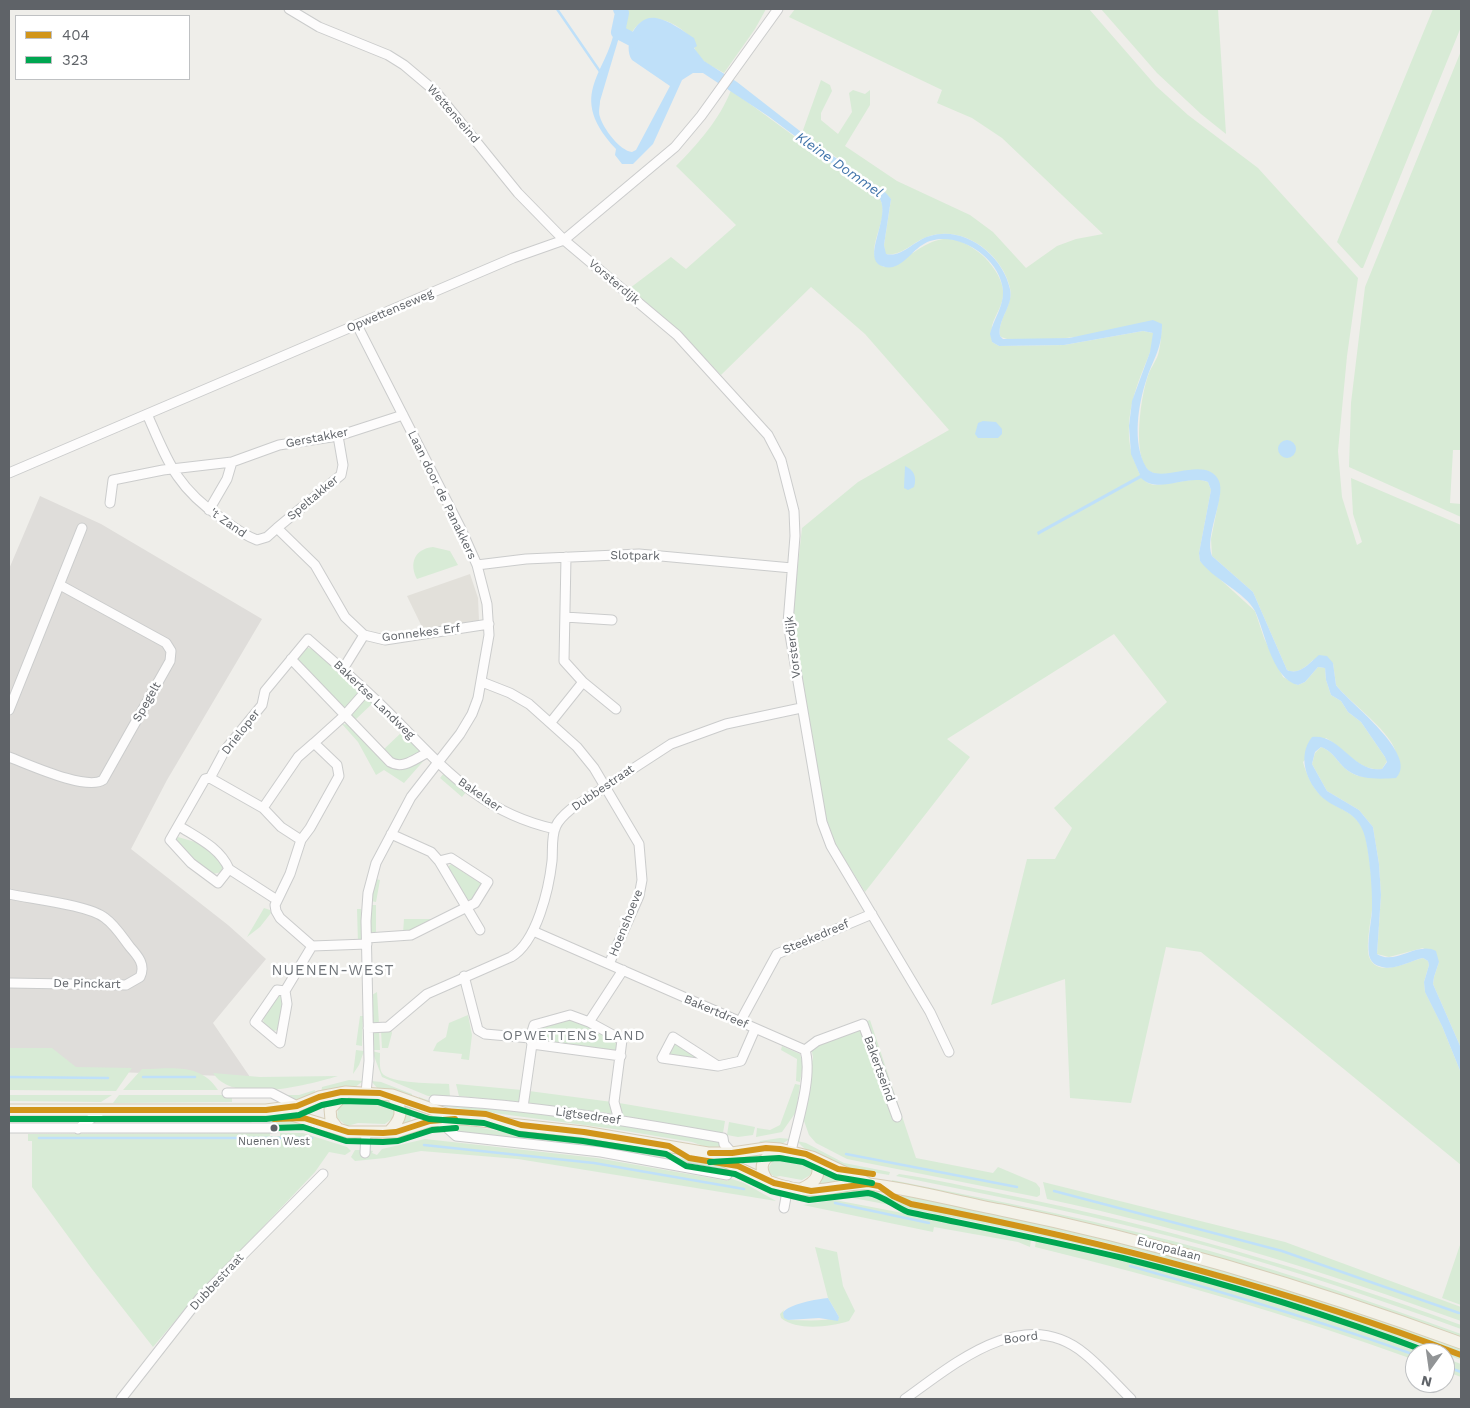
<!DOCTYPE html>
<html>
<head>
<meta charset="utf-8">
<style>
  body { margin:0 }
  #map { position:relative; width:1470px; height:1408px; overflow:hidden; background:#efeeea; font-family:"Work Sans",sans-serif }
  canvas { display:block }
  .frame { position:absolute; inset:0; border:10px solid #5f6368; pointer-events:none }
  .legend { position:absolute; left:15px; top:15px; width:175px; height:65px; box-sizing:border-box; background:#fff; border:1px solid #bfc1c3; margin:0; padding:6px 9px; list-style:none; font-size:15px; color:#5f6368 }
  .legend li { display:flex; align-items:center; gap:10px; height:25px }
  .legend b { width:25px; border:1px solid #bfc1c3 }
  .north { position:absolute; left:1405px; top:1343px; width:50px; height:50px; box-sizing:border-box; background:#fff; border:1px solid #bfc1c3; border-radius:50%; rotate:194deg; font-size:14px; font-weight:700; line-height:20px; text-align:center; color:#5f6368 }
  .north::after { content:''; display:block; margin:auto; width:18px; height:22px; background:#919496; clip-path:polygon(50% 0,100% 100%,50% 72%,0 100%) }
</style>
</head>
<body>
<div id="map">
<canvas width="1470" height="1408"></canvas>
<div class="frame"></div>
<ul class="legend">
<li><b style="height:6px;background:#d1951a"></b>404</li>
<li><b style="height:6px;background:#00a651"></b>323</li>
</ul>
<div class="north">N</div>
</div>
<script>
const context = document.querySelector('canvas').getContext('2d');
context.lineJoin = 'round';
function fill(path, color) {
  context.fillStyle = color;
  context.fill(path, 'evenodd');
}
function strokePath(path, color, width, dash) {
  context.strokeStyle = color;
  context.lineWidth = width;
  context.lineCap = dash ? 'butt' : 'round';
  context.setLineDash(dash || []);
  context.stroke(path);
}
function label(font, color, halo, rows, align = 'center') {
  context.font = font + ' "Work Sans",sans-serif';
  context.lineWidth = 5;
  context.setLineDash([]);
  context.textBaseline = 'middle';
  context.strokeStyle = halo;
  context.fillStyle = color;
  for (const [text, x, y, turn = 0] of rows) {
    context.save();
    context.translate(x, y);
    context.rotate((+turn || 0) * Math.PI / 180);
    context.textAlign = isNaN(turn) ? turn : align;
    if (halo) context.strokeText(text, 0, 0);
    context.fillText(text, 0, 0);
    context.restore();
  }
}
const industrial = new Path2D(`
  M40 496 101 524 262 619 167 780 131 849 228 925 266 959 213 1023 250 1077 9 1068V569Z`);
const education = new Path2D(`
  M470 574 478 598 479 621 423 629 407 596Z`);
const green = new Path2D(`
  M625 9H766L755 29 724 73C716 68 707 65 700 58 694 52 694 40 688 35 667 15 636 9 628 44L619 39 625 18Z
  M795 9H1089L1156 86 1188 115 1258 168 1358 278 1347 356 1338 451 1342 497 1357 545 1362 542 1353 514 1351 478 1461 525V1048L1433 984 1434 977 1439 962 1423 948 1389 957 1377 954 1381 895 1379 864 1373 827 1359 810 1327 791 1312 764 1315 753 1321 747C1335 752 1338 765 1350 772 1364 781 1377 775 1392 778 1393 771 1396 763 1396 755 1396 735 1348 701 1336 685L1333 663 1313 660C1306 667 1297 675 1287 670L1253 592 1212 556 1211 539 1220 494 1200 470C1186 469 1164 479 1151 472 1131 461 1141 397 1147 379 1149 370 1155 363 1158 355 1161 345 1161 334 1162 324 1134 328 1018 350 1000 336 997 319 1014 305 1010 288 1002 253 962 224 927 237 912 242 902 257 885 254L884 245 891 199 871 182 802 133 821 80 830 85 832 91 821 113V120L838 134 852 112 849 93 853 90 865 94 870 90V105L845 146 897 181 970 215 993 232 1026 268 1057 246 1076 239 1103 234 1002 138 972 118 937 103 942 90 789 17Z
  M1101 9H1218L1226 134 1201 114 1157 73Z
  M1433 9H1461V27L1363 268H1361L1337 242Z
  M1461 51V450H1453L1450 503 1461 504V517L1349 467 1351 403 1365 287Z
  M731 90 880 199C892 221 859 252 884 267 923 255 937 218 981 254 991 263 1001 276 1003 290 1005 303 995 314 992 326 991 331 992 337 992 342L999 346 1064 345 1143 331 1153 333C1155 345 1147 359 1143 370 1131 399 1122 434 1136 465 1140 475 1143 484 1156 485L1198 479 1208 482 1211 490 1199 553 1200 561 1255 611 1264 638 1283 677 1298 685 1305 682 1318 667 1325 668 1326 680 1331 695 1341 701 1348 712 1361 722 1385 757 1387 761 1382 769C1359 772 1344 748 1326 738L1303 762C1306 774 1314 791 1324 798 1338 809 1356 812 1364 831 1368 844 1373 885 1373 899 1373 913 1364 947 1370 959 1380 978 1409 961 1423 958L1428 961 1429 965 1424 982 1425 992 1442 1026 1461 1073V1165L1201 952 1166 947 1131 1103 1070 1098 1065 979 991 1005 1027 859H1055L1072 828 1054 808 1167 702 1114 634 947 739 970 757 865 892 834 842 825 815 805 704 792 618 802 528 858 482 949 430 865 334 811 287 721 375 684 336 630 288 671 257 686 269 736 225 676 166C697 145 720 119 731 90Z
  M433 547 450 551 458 565 417 579C409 564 414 549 433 547Z
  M304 647 313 649 360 689V693L346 710 295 659Z
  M368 698 374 702 355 720 349 714 363 699Z
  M342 724 354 725 391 767 395 769 427 757 404 783 384 770 376 775 358 742Z
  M403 731 424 752 399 764 382 751Z
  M444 773 467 791 462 797 440 778Z
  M178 837 202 844 223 864 222 872 213 874 197 864 178 844 176 840Z
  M451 864 482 884 475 897 469 900 466 899 447 868Z
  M376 879 380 880 376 902 371 901Z
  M371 905H376V934L370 935Z
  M264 908 270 910 271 913 260 927 247 937Z
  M357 909H361L362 944H358Z
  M404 919H432L433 921 410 933H403Z
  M377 992 379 1024H373L372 995Z
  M277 995 282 996C284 1007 284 1020 278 1030L273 1031 263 1025C263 1013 270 1005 277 995Z
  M468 1015 472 1035 469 1060 461 1059 462 1054 433 1051 437 1043 446 1037 449 1023Z
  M360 1016H363L362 1046 356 1045Z
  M569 1017 617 1041V1051L535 1039 536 1029Z
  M870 1020 916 1158 993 1173 998 1167 1036 1183 1040 1188V1195L1037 1197 847 1159 816 1143 809 1135 803 1118 813 1057 812 1052 803 1045Z
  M391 1030 392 1033 388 1048H382L381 1031Z
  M372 1031H379L380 1050H372Z
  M675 1043H677L708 1063 670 1056 668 1054Z
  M782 1046 800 1054 803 1065 800 1082 796 1081 797 1059 781 1050Z
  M9 1048H52L76 1067 132 1068 116 1091 9 1090Z
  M356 1050 364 1051 359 1065 353 1074Z
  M372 1051 380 1053C380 1058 379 1068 382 1073 390 1084 436 1083 449 1084L450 1096H428L382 1077Z
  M142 1069C171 1069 200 1062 218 1090H123Z
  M213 1073 260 1077 338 1076C308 1085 233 1105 213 1073Z
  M349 1080 363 1081 354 1088 321 1094 322 1087Z
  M371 1081 381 1082 412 1094V1101L379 1090Z
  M456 1084 522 1090 520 1102 459 1096Z
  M795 1084 800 1085 796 1112 782 1132 756 1137 757 1128 770 1130 780 1125Z
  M315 1090 314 1097 297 1104 283 1095H299Z
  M529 1091 612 1102 615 1114 527 1103Z
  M9 1095H112L101 1102 9 1101Z
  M119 1095H257V1098H232V1102L113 1103Z
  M419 1097C446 1108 481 1105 510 1109 580 1118 649 1128 718 1141L725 1150H715L692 1142 614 1129 419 1103Z
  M382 1099 390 1102 395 1110 394 1117 385 1124 358 1123 347 1126 337 1118 338 1108 343 1103 374 1102Z
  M405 1103 412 1106 410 1125 400 1129Z
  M619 1103 725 1121 723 1133 623 1116Z
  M9 1118 15 1119H86L78 1125 9 1126Z
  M96 1118 252 1120 251 1126H88Z
  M276 1120 305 1121 313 1123V1130L298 1125 276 1126Z
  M729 1122 755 1127 753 1135 738 1137 727 1135Z
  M438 1123 449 1133 430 1132 416 1134 417 1127Z
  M460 1123C495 1133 533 1134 570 1139 626 1147 681 1158 736 1169L746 1173 745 1179 731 1173 663 1161 458 1134 448 1124Z
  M320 1126 352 1136 361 1144 321 1132Z
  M410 1130V1136L368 1144 377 1137Z
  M270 1133V1136H280V1133H303L347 1147 351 1151 345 1155 329 1152 315 1172 187 1307 153 1347 92 1269 32 1187V1141H28V1134Z
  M780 1138 790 1139 780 1145 758 1146 760 1141Z
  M425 1139 597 1158 728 1181 729 1178 744 1183 776 1201 518 1159 421 1151 385 1158 355 1161 351 1157 355 1150H361V1154H368V1150L373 1151 372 1153 377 1155 382 1149Z
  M797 1141 806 1143 844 1163 890 1172 889 1175C858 1169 819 1167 797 1141Z
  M779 1158 810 1162 813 1170 812 1174 802 1180 780 1176 775 1177 769 1173V1167L774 1159Z
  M823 1167 856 1180 815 1188Z
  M899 1174C934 1179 968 1187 1003 1194 1159 1225 1312 1270 1461 1325V1329C1378 1299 1295 1271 1210 1247 1106 1218 1001 1197 896 1176Z
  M752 1176 776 1188 783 1198 770 1194 751 1183Z
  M892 1180C999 1201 1105 1222 1210 1251 1295 1275 1378 1304 1461 1334V1338L1313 1287 891 1185Z
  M1043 1182 1285 1242 1461 1307V1321C1326 1272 1188 1229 1047 1199Z
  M870 1189 912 1206 1066 1237 1203 1271 1308 1303 1461 1356V1360C1358 1322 1250 1286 1141 1259 1044 1234 946 1216 848 1197L833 1191Z
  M829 1192 834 1196 803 1201 790 1199 801 1193Z
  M902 1195C983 1210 1063 1227 1143 1247 1251 1274 1356 1311 1461 1347V1352C1339 1309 1217 1269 1091 1239 1031 1224 969 1215 909 1200L901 1197Z
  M835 1200 1028 1237 1031 1239 1030 1247 1018 1242 934 1227 933 1232 803 1205Z
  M1041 1239C1174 1268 1303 1308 1430 1353H1415V1360C1291 1315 1163 1278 1035 1247L1036 1240Z
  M1461 1242V1305L1442 1298Z
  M815 1247 837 1252 843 1286 855 1311 849 1321C829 1327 797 1331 781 1318L780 1314 784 1310 783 1313 788 1320C805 1320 823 1322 839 1317L828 1298Z
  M1445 1358 1461 1364V1377L1445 1371Z`);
const water = new Path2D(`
  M616 9H625V17L600 101C600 106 598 112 600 117 603 128 620 151 632 152L636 150 670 86 632 60C622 45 636 14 656 18 669 20 683 31 694 38L697 46 694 48 704 61 737 82 823 149 886 193 891 199 884 245 886 254C902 258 914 240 930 236 964 225 1003 255 1010 289 1014 306 997 319 1000 336L1003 339 1069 338 1153 320 1162 324C1162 349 1154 357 1147 378 1138 404 1132 443 1146 467 1158 487 1206 453 1219 481 1226 497 1204 536 1212 556L1253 592 1287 670C1300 676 1310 662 1319 655L1327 656 1333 663 1336 685C1348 702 1420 755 1396 778 1382 779 1362 780 1350 772 1338 765 1335 752 1321 747L1315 752 1312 764 1327 791 1359 810 1373 827 1379 864 1381 895 1377 954C1395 966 1417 941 1436 951L1439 962 1434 977 1433 984 1461 1048V1073L1442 1026 1425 992 1424 982 1429 965 1428 961 1423 958C1409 961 1393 972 1379 966 1374 965 1370 960 1369 955 1367 940 1371 925 1372 910 1373 893 1369 845 1363 831 1355 810 1337 810 1323 798 1306 782 1297 756 1312 737 1340 733 1353 773 1382 769L1387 762 1385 757 1361 722 1348 712 1341 701 1331 695 1326 680 1325 668 1318 667 1305 682 1298 685C1272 679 1265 632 1255 611 1246 593 1213 579 1200 561L1199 553 1211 490 1208 482C1187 474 1158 495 1141 478L1038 535 1037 532 1140 475 1131 454 1129 426 1132 401 1150 352 1153 333 1143 331 1064 345 999 346 992 342 990 334C993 320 1004 306 1003 291 1001 259 960 231 930 241 915 246 907 263 893 267 888 268 882 267 878 264 865 252 890 217 880 199L768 116 703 73H693L682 80 653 144 633 164H622L615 155 616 149C559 88 619 70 616 9Z
  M983 421 996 422 1002 429V434L998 438H978L975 434 978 423Z
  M1278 449a9 9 0 1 1 18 0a9 9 0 1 1-18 0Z
  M905 466C914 470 917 477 914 487L908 490 904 488Z
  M828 1298 839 1317 838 1321 819 1318 788 1320 784 1318 783 1313C788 1304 818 1299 828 1298Z`);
const stream = new Path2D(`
  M557 9 601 73
  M9 1077 108 1078
  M143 1077H195
  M39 1138H312
  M424 1145 594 1163 744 1189
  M846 1154 1017 1187
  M1054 1191 1282 1251 1459 1313
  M835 1203 929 1223
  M1130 1266C1226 1293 1321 1321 1415 1355
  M1445 1366 1461 1372`);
const river = new Path2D(`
  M620 9 622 13 618 32 647 47`);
const minor = new Path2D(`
  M289 9 319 27 388 55 404 65 436 92 518 193 564 240 677 335 768 435 781 460 794 511 795 536 788 623 822 822 831 846 930 1012 949 1052
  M357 325 461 529 477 565 487 604 489 635 478 698 472 714 460 734 411 797 376 863 368 893 366 921 369 1061 366 1093
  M147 414C168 462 176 487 221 518 232 526 243 535 257 540L267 537 277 528 315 565 345 617 364 635
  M9 473 513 258 564 240 675 147 701 116 778 9
  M110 503 113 480 163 470 232 462 279 445 338 436 403 415
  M209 510 227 479 232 462
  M277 528 341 475 343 465 338 436
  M566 557 564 661 583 682 616 709
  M477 565 526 559 639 554 792 568
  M565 617 612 620
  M291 659 390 762C403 770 416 758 427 753
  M343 669 364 635 385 640 489 624
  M482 682 510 693 529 704 577 747 594 768 639 844 642 880 639 896 609 964
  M366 691 345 715 314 743 337 765 339 776 310 828 301 840 290 874 275 905 276 911 280 918 312 946 367 944
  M9 710 82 528
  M551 722 583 682
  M9 757C28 764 86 791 103 780L170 661 171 651 166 643 60 585
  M210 778 263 808 281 827 301 840
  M263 808 298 757 314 743
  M179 826C198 838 220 848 229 869L218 883 191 863 170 840 205 779 210 778 225 750 262 705 265 691 308 639C334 662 360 684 384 708 439 762 475 811 555 829
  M391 834 431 852 439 861 480 930
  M229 869 277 900
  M9 894C31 899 89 905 105 918 115 925 123 938 130 947 138 956 146 965 140 977L126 985 9 983
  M533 931 805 1050C813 1076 797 1124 791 1151
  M367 938 411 935 475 903 488 882 451 858 439 861
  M464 976 478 1030 485 1034 530 1038
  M285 991 277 990 255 1022 280 1043 287 1004 285 991 312 946
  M589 1022 623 970
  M740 1022 777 954 872 914
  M368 1028 388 1027 427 994 511 957C537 942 549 888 552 861 553 850 551 836 556 826 559 819 565 814 571 809L671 744 726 724 801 708
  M673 1037 718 1066 662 1058Z
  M532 1044 621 1056
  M805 1050 817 1041 863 1024 897 1117
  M718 1066 741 1061 755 1029
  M227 1093H272L297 1106
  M434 1100C532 1105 627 1121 723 1138L724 1144 732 1153
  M523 1107 532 1044 530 1038 534 1025 570 1015 589 1022 622 1040 614 1102 619 1120
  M438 1120 456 1136 601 1152 727 1175
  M9 1128H274
  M78 1129 102 1110
  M365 1153 366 1132
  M784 1208 788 1186
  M121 1399 200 1298 323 1174
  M905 1399C954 1364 1024 1303 1085 1354 1101 1367 1116 1384 1131 1399`);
const major = new Path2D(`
  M9 1110H266L297 1106 319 1097 346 1092 392 1095 454 1117
  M266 1110 282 1112 348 1132H396L430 1121 463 1119 584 1132 708 1153H732L766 1148 780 1149 812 1157 867 1183
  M338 1129 331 1120 330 1109 346 1092
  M389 1132C401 1119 405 1111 392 1096
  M708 1153C740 1168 775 1190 811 1190 830 1191 850 1182 869 1184 913 1189 958 1202 1001 1210 1158 1242 1311 1288 1461 1343
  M767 1180C756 1164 765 1157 780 1149
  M801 1189C817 1182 824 1172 812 1157`);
const bus1 = new Path2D(`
  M9 1110H266L297 1106 319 1097 341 1092 380 1093 430 1110 486 1114 521 1125 584 1132 669 1146 689 1158 738 1166 774 1183 811 1191 868 1184 879 1186 893 1196 911 1204C1099 1240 1282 1287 1461 1355
  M274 1119 304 1118 348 1132 383 1133 396 1132 430 1121 455 1119
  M710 1153H732L766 1148 780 1149 806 1154 838 1169 873 1174`);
const bus2 = new Path2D(`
  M9 1119H266L299 1115 322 1105 342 1101 378 1102 429 1119 484 1123 519 1134 583 1141 666 1154 686 1166 735 1174 771 1191 809 1200 868 1193C882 1195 895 1207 908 1212 980 1227 1052 1241 1123 1258 1228 1284 1330 1315 1431 1353
  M274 1128 303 1127 346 1141 383 1142 398 1141 432 1130 456 1128
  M710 1162 779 1158 803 1162 836 1177 872 1183`);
const markers = [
  [274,1128,4.5,"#5f6368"]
];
const busNames = [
  ["Nuenen West",274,1142]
];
const streetNames = [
  ["Wettenseind",453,114,49],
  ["Vorsterdijk",614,282,40],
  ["Opwettenseweg",390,311,-23],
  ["Gerstakker",317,438,-11],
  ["Laan door de Panakkers",442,495,64],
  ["Speltakker",313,498,-40],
  ["'t Zand",228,523,35],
  ["Slotpark",635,556,1],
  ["Gonnekes Erf",421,633,-7],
  ["Vorsterdijk",793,647,-97],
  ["Bakertse Landweg",374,700,44],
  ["Spegelt",147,702,-60],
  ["Drieloper",241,732,-52],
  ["Dubbestraat",603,788,-34],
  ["Bakelaer",480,795,35],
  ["Hoenshoeve",626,923,-68],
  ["Steekedreef",816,937,-23],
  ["De Pinckart",87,984,1],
  ["Bakertdreef",716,1012,23],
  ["Bakertseind",879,1069,70],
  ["Ligtsedreef",588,1116,8],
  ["Europalaan",1169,1249,15],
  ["Dubbestraat",217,1282,-47],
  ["Boord",1021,1338,-7]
];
const waterNames = [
  ["Kleine Dommel",839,165,35]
];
const neighbourhoodNames = [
  ["OPWETTENS LAND",574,1036]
];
const quarterNames = [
  ["NUENEN-WEST",333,971]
];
fill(industrial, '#dfddda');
fill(education, '#e2e0da');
fill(green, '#d8ebd6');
fill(water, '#bfe0f9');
strokePath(stream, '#bfe0f9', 2.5);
strokePath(river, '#bfe0f9', 14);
strokePath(minor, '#cbcccc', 11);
strokePath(major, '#d7ceb8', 13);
strokePath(minor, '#fdfcfc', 9);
strokePath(major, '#f4f2e9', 11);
strokePath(bus1, '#d1951a', 6);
strokePath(bus2, '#00a651', 6);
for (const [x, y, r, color] of markers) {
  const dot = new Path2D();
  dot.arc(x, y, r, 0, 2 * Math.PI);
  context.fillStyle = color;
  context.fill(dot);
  strokePath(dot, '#fff', 2);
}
label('11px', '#5f6368', '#fff', busNames);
label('12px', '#5f6368', '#fff', streetNames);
label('italic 14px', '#4174aa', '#fff', waterNames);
context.letterSpacing = '1px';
label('14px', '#70757a', '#fff', neighbourhoodNames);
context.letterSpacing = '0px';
context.letterSpacing = '1px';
label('15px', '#70757a', '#fff', quarterNames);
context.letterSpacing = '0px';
</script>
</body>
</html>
